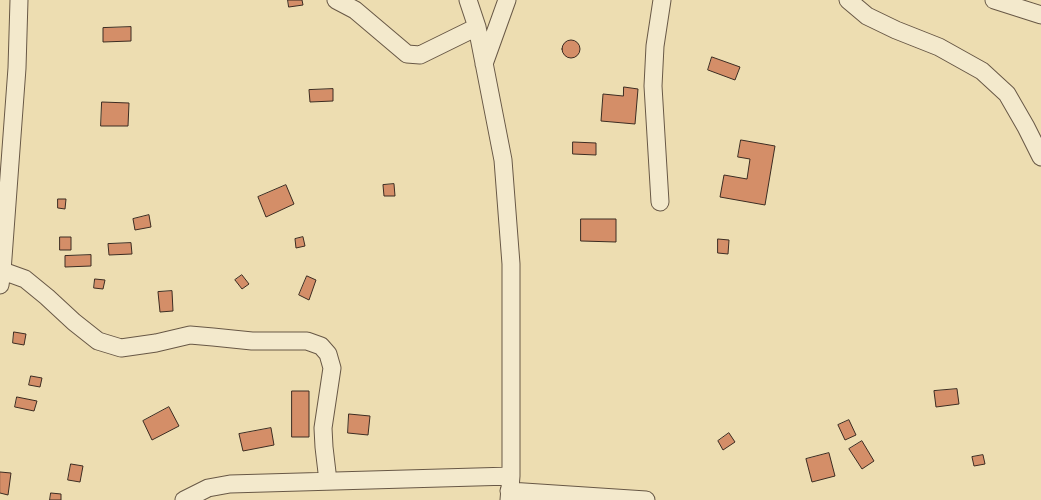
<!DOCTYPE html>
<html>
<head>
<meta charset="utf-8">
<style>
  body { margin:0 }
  canvas { display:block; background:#edddb1 }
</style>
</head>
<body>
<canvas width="1041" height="500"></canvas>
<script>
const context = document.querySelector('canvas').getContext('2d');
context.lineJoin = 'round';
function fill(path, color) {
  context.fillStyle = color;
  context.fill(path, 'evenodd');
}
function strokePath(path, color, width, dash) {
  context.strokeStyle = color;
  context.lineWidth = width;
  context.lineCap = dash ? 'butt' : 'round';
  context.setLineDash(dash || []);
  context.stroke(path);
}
const building = new Path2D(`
  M288 0H302L303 5 289 7Z
  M131 27V41L103 42V28Z
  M562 49a9 9 0 1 1 18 0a9 9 0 1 1-18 0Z
  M712 57 740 67 735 80 708 70Z
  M624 87 638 89 635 124 601 121 603 94 623 96Z
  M333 89V101L310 102 309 90Z
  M102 102 129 103 128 126H101Z
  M741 140 775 146 765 205 720 197 724 175 747 179 750 159 738 157Z
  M573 142 596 143V155L573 154Z
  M394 184 395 196H384L383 185Z
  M286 185 294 204 266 217 258 197Z
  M58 199H66L65 209 58 208Z
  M149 215 151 227 135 230 133 219Z
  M581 219H616V242L581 241Z
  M60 237H71V250H60Z
  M303 237 305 246 296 248 295 239Z
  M718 239 729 240 728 254 718 253Z
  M131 243 132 254 109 255 108 244Z
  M91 255V266L65 267V256Z
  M242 275 249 284 242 289 235 280Z
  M307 276 316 280 309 300 299 295Z
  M95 279 105 280 103 289 94 288Z
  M172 291 173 311 160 312 158 292Z
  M14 332 26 334 24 345 13 343Z
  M31 376 42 378 40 387 29 385Z
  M957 389 959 404 936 407 934 391Z
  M292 391H309V437H292Z
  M17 397 37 401 34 411 15 407Z
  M169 407 179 426 152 440 143 421Z
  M349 414 370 416 368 435 348 433Z
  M849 420 856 435 845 440 838 425Z
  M271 428 274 445 243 451 239 434Z
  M729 433 735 442 723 450 718 441Z
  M862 441 874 461 862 469 849 449Z
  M829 453 835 476 812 482 806 459Z
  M983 455 985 464 974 466 972 457Z
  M71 464 83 466 80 482 68 480Z
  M0 472 11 473 8 495 0 493Z
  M51 493 61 494V500H50Z`);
const minor = new Path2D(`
  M336 0 355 10 407 54 420 55 477 27
  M468 0 477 27 503 160 511 264V476L509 500
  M848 0 867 16 896 30 939 47 982 71 1007 94 1026 127 1041 157
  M994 0 1041 15
  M484 64 507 0
  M660 202 653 86 655 46 662 0
  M0 270 25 279 47 297 74 322 98 341 121 348 156 343 190 335 213 337 252 341H307L321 346 328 354 332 368 323 428 324 447 328 481
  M0 285 2 271 17 68 19 0
  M509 491 646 500
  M184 500 208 488 230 484 511 476`);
fill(building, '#d48e68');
strokePath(building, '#3c2c22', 1);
strokePath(minor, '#685846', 19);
strokePath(minor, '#f3e9cc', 17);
</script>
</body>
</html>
